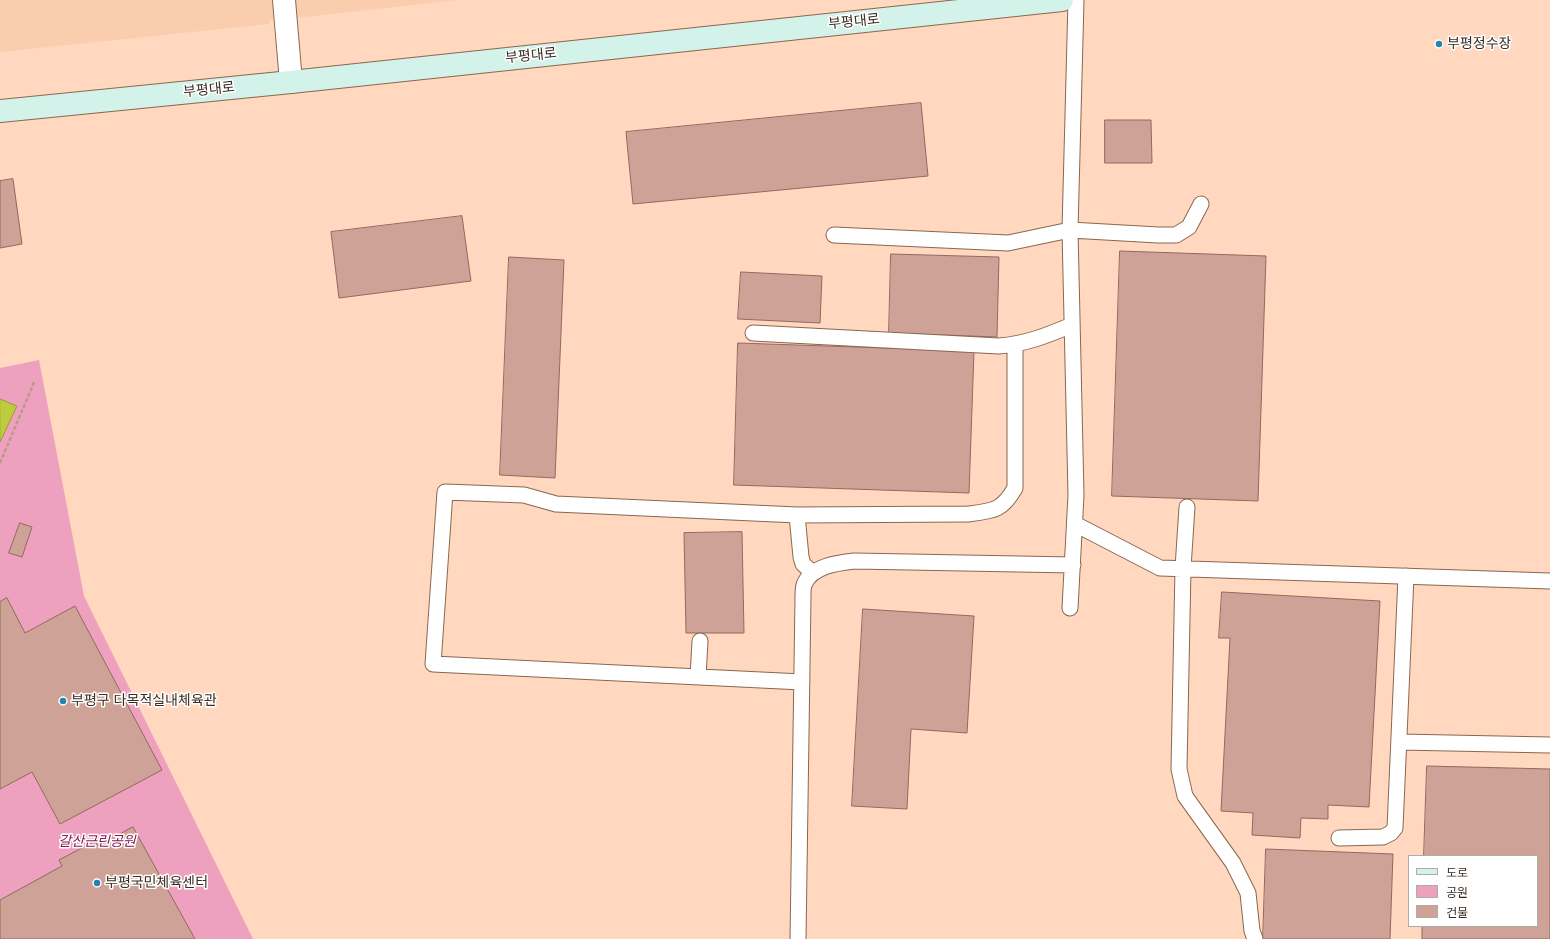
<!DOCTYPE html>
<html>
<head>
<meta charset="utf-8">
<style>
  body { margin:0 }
  #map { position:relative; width:1550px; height:939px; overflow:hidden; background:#ffd8bf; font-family:"Libre Baskerville","Noto Sans KR",serif }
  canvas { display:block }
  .legend { position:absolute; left:1408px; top:855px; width:130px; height:72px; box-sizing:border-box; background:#fff; border:1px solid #b0aba7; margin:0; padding:5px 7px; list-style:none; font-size:12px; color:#3a2c22 }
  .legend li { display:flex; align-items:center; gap:8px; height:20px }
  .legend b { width:20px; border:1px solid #b0aba7 }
</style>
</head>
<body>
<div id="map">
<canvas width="1550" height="939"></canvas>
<ul class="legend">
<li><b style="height:5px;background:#d3f2ea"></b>도로</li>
<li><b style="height:11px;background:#eea1be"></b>공원</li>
<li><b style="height:11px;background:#cea297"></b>건물</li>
</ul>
</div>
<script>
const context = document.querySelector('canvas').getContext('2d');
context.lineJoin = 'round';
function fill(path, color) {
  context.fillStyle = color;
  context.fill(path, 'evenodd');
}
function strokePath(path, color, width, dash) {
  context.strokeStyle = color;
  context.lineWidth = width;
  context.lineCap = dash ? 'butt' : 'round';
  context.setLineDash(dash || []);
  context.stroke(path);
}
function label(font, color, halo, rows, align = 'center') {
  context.font = font + ' "Libre Baskerville","Noto Sans KR",serif';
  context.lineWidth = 3;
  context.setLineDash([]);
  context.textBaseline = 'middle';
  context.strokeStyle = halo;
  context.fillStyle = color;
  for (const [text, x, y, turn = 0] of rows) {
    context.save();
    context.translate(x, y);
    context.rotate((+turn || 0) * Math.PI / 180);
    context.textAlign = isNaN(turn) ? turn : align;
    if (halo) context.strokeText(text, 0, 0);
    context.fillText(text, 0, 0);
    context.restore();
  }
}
const built = new Path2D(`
  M0 0H458L269 21V24L0 52Z`);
const green = new Path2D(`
  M39 360 84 596 253 939H0V368Z`);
const water = new Path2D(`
  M0 399 17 406 0 442Z`);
const building = new Path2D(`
  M921 103 928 176 633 204 626 132Z
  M1105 120H1151L1152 163H1105Z
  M13 179 22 244 0 248V181Z
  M462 216 471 281 339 298 331 232Z
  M1120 251 1266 256 1258 501 1112 496Z
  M891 254 999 257 997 337 889 333Z
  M509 257 564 260 555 478 500 475Z
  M741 272 822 276 820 323 738 319Z
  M738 343 974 351 969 493 734 485Z
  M20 523 32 527 22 557 9 553Z
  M742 532 744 633H686L684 533Z
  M1222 592 1380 601 1369 807 1328 805V819L1301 818 1300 838 1252 835 1253 813 1221 811 1230 638H1219Z
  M7 598 25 633 75 606 162 770 60 824 32 772 0 789V602Z
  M863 609 974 616 967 733 911 729 907 809 852 806Z
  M1427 766 1550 769V939H1422V926H1537V856H1424Z
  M133 827 195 939H0V900L62 866 59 860 95 841 98 846Z
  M1266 849 1393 854 1390 939H1263Z`);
const path = new Path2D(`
  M0 463 35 380`);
const service = new Path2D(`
  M834 235 1008 243 1070 230 1158 235H1176L1189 227 1201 204
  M753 333 999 346C1026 344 1048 335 1072 325
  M1187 507 1183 568 1179 769 1185 796 1233 863 1248 893 1252 931 1255 939
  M797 515 968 514C993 511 1002 511 1015 488V345
  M1075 524 1160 568 1550 581
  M1070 608 1076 495 1070 230 1076 0
  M698 677 700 641
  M802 682 433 664 445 492 524 495 556 504 797 515 801 557 803 564 813 573
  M1399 742 1550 745
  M1339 838 1383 837 1391 833 1395 828 1406 576
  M798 939 803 597C803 593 803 588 804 585 811 566 837 563 854 561L1073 565`);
const tertiary = new Path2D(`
  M284 0 291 82`);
const secondary = new Path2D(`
  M0 111 291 82 1062 0`);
const markers = [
  [1439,44,4,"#2682af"],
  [63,701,4,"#2682af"],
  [97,883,4,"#2682af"]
];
const streetNames = [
  ["부평대로",854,22,-6],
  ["부평대로",531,56,-6],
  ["부평대로",209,90,-6]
];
const poiNames = [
  ["부평정수장",1447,44],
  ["부평구 다목적실내체육관",71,701],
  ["부평국민체육센터",105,883]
];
const parkNames = [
  ["갈산근린공원",97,842]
];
fill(built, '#facdaf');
fill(green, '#eea1be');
fill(water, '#bdcb3e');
strokePath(water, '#969b36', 1);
fill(building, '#cea297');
strokePath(building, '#92695f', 1);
strokePath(service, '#896750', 17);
strokePath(tertiary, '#896750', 24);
strokePath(secondary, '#896750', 24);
strokePath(path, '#b89a87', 2.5, [4, 2]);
strokePath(service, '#fff', 15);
strokePath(tertiary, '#fff', 22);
strokePath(secondary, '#d3f2ea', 22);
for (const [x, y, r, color] of markers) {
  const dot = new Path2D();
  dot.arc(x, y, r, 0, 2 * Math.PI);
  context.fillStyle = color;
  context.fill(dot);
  strokePath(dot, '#fff', 1.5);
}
label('14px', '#3a2c22', '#fff', streetNames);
label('14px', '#3a2c22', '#fff', poiNames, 'left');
label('italic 14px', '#871851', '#fff', parkNames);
</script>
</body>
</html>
